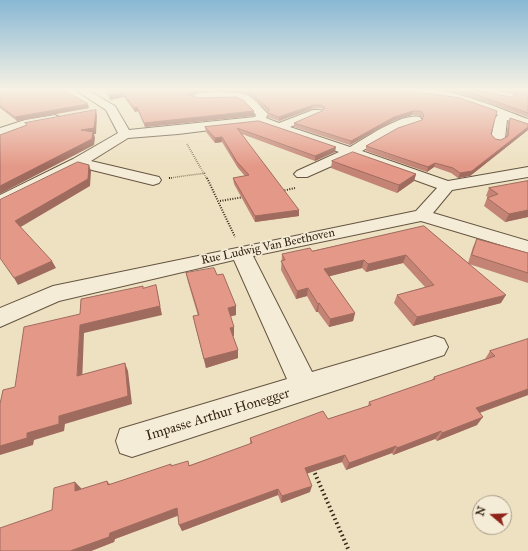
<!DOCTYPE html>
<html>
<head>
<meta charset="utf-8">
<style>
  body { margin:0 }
  #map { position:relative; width:528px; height:551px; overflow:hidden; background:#eee1c2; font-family:"IM FELL Great Primer",serif }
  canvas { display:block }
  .north { position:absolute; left:472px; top:495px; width:40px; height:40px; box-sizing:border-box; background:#f4ecd7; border:1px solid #a89d8a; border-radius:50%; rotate:289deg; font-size:11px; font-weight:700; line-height:16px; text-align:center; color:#372616 }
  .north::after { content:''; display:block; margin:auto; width:14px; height:18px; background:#8f2418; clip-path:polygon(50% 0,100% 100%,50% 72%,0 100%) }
</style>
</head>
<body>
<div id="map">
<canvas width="528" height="551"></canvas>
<div class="north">N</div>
</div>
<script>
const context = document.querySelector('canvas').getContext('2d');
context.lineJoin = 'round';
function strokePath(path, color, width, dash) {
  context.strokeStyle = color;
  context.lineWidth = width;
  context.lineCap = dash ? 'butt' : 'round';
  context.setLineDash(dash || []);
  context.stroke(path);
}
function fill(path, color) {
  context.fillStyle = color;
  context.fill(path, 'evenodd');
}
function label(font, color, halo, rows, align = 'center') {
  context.font = font + ' "IM FELL Great Primer",serif';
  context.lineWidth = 3.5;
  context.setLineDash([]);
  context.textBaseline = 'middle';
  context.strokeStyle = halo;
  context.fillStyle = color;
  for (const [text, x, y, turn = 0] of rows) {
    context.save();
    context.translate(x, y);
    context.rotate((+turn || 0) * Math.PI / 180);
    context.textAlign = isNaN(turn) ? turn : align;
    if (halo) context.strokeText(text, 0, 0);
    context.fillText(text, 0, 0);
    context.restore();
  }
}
const pathFar2 = new Path2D(`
  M187 144 207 179
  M169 178 206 173`);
const pathFar1 = new Path2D(`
  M169 178H172
  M207 178 235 237
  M282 191 295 188
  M220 201 244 197`);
const path = new Path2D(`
  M313 469 349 551`);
const minor = new Path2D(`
  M74 89H86L115 106 129 130 255 117 256 115C252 111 247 104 242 101 230 94 197 106 190 98 196 90 237 92 247 95 254 98 261 107 266 112L268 114 266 118 279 123 313 110H321L323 112 321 114 290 127 350 147C366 138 401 113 420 117L422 120 420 123 396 131 362 151 448 181 528 167V177L452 190 433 213 528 241V253L421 221 253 256 312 372 435 336 444 339 448 347 444 355 132 457 120 453 116 441 120 429 287 379 234 260 59 301 0 327V308L53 286 416 211 437 188 352 157 307 177H297L294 174 297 171 339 152 259 124 178 134 128 138 91 161 159 177 161 180 159 183 153 185 80 167 0 207V195L73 159 118 133 106 110Z
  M397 89C444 84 485 103 528 119V127L507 120 505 139 498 143 493 142 491 139 495 118 498 115 459 100 402 92Z
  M468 89H487L514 94 515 96 510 99 473 92Z
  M55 115 61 118 59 120 28 127 0 136V128L25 120Z`);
const wall = new Path2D(`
  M0 89 89 108 17 121 0 108Z
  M107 89H401L491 134 495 139 501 140 506 137 508 122 510 118 528 124V130L470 176 458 178 451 173 434 167 427 172 366 151V146L422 120 423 118 420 116 412 115 393 121 350 145 294 127V123L322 111 323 110 321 108 312 109 279 121 268 117V112L248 94 217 91 200 92 193 94 191 96 199 98 254 111V116L145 127 138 111 135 112 124 97 110 100Z
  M436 89H473L474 90 511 97 515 94 514 93 494 89H528V117L464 95Z
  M259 121 335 152 315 161 242 134 299 216 255 222 234 184 233 178 245 176 238 168 222 142 215 143 206 132 205 127Z
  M332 161 416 174 414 181 397 193 331 168Z
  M528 181V217L505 222 484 206 487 198H489L486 196 489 188Z
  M424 226 468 263 473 247 477 239 528 253V283L469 264 501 303 413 326 394 303 397 295 425 287 403 263 366 272 362 268 329 276 355 313 353 321 329 327 318 312H316L307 296 296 299 281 270 282 254 312 251Z
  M186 273 217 275 236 306V315L230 316 234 336H233L238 350V358L206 368 195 325 193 316H198L188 282Z
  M528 339V395L480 413 477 425 437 441 435 439 393 455 392 453 346 470 342 462 307 473 310 492 281 503 278 495 182 531 178 515 115 539 114 542 91 551H0L52 510 75 482 81 489 107 481 110 484 172 466 190 465 250 444V438L328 419 368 406 369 402 432 380 434 377 485 359 490 351Z`);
const shadedWall = new Path2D(`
  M199 89H217V91L200 92 193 94 189 99 188 95 192 90Z
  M123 93 124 97 110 100 109 96Z
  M88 104 89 108 17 121 15 117Z
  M313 105 312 109 279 121V117Z
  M137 107 138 111 135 112 134 108Z
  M96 110 97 116 96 134H94L95 138 94 145 0 194V186L81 130Z
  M254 111V116L145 127 144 123Z
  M413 111 412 115 393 121 350 145 351 141 394 117Z
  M528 127V130L470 176 458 178 460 173Z
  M222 137V142L215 143V138Z
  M336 147 335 152 315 161V156Z
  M435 163 434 167 427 172 428 167Z
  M89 165 91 171 90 186 19 228 15 221Z
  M416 174 414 181 397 193 399 185Z
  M299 210V216L255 222V216Z
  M528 210V217L505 222 509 214Z
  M406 255 403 263 366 272 368 264Z
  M364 260 362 268 323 278 324 269Z
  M52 261 56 268 18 285 14 278Z
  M156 285 162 315 84 333 82 384 77 376 80 325Z
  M308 288 307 296 296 299 297 291Z
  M506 295 501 303 413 326 417 317Z
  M319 303 318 312H316L318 304Z
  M236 306V315L229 317 228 308Z
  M355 313 353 321 329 327 330 319Z
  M234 327V336L231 337 230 328Z
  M238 350V358L206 368 204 359Z
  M125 363 128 371 132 404 65 424 64 431 34 440 33 445 0 455V446L27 433 59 416Z
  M528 389V395L470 416 476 408Z
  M483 417 477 425 437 441 442 433Z
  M441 431 435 439 393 455 397 448Z
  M396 446 392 453 346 470 349 463Z
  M345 455 342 462 303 475 305 468Z
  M75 482 81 488V497L75 491Z
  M312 486 310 492 281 503 282 496Z
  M278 489V495L182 531 179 525Z
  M177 508 180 515 115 539 114 542 91 551H70L110 533Z`);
const building = new Path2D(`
  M0 89H62L88 104 15 117 0 106Z
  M107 89H199L192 90 188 95 199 98 236 97 243 100 254 111 144 123 137 107 134 108 123 93 109 96Z
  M234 89H401L403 90 460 98 497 111 491 134 495 139 501 140 508 136 510 118 528 124V127L472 171 460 173 453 168 435 163 428 167 366 146 398 128 422 120 424 115 421 111H413L394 117 351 141 294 123 322 111 325 108 321 105H313L279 117 268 113 269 109 248 90Z
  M455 89H473L474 90 511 97 518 93 515 89H528V113L466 91Z
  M96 110 94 128 81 130 93 132 92 139 0 186V135L27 125 25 123Z
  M259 121 336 147 315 156 237 128 299 210 255 216 233 178 249 175 237 162 222 137 215 138 205 127Z
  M353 152 416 174 399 185 332 161Z
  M78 162 89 165 88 179 15 221 52 261 14 278 0 258V200Z
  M528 181V210L509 214 487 198 498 194 489 188Z
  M424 226 506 295 417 317 397 295 434 285 406 255 368 264 364 260 324 269 355 313 330 319 319 303 318 304 308 288 297 291 281 261 285 260 282 254 310 248 312 251Z
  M477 239 528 253V273L472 255Z
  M214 268 217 275 223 274 236 306 228 308 234 327 230 328 238 350 204 359 193 316 199 315 186 273Z
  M156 285 160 306 80 325 77 376 125 363 128 396 59 416V424L27 433V438L0 446V404L3 390 15 387 24 327 80 314 81 299 143 286V288Z
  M528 339V389L476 408 483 417 442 433 441 431 397 448 396 446 349 463 345 455 305 468 312 486 282 496 278 489 179 525 177 508 110 533 109 537 70 551H0V528L52 510 54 488 75 482V491L107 481 108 485 171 464V466L188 461 189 466 252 443 250 438 323 411 328 419 371 405 369 402 435 379 434 377 495 356 490 351Z`);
const streetNames = [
  ["Rue Ludwig Van Beethoven",268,247,-12]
];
const nearStreetnames = [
  ["Impasse Arthur Honegger",218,415,-17]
];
strokePath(minor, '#655541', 2);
strokePath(pathFar2, '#372616', 1.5, [0.5, 1.5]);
strokePath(pathFar1, '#372616', 2, [1, 1.5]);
strokePath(path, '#372616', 4, [1.5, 3]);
fill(minor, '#f4ecd7');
fill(wall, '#c48475');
fill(shadedWall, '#a06b5f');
fill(building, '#e49988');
strokePath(building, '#a06b5f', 1);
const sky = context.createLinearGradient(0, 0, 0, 166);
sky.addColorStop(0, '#88b8d4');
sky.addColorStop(0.54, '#f7f2e4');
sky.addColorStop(1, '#f7f2e400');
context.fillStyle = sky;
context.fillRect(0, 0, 528, 166);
label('12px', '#372616', '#f4ecd7', streetNames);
label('14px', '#372616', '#f4ecd7', nearStreetnames);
</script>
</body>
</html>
